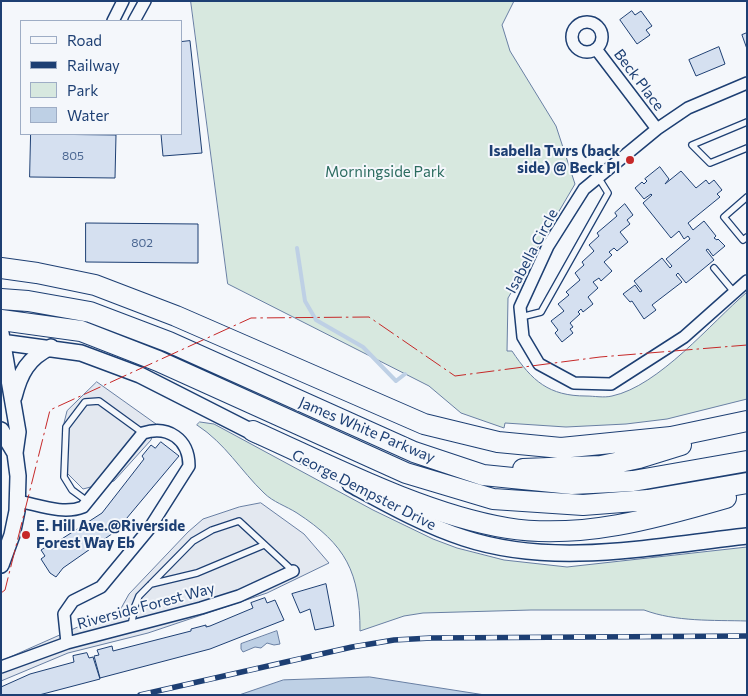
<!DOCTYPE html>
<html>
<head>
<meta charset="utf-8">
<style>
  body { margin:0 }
  #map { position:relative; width:748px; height:696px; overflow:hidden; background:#f4f7fb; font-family:Commissioner,sans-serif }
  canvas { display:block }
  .frame { position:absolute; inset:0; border:2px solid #1d3f73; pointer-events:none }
  .legend { position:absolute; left:20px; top:20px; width:162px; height:115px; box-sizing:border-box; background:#f4f7fb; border:1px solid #9eadc5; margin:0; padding:6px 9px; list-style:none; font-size:15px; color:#1d3f73 }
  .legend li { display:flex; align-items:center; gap:10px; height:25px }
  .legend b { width:25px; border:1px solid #9eadc5 }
</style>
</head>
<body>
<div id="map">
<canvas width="748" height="696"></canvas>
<div class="frame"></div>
<ul class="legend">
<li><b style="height:6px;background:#f4f7fb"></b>Road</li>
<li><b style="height:6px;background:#1d3f73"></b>Railway</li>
<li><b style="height:14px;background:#d7e8df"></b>Park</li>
<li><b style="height:14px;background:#bed0e5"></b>Water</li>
</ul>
</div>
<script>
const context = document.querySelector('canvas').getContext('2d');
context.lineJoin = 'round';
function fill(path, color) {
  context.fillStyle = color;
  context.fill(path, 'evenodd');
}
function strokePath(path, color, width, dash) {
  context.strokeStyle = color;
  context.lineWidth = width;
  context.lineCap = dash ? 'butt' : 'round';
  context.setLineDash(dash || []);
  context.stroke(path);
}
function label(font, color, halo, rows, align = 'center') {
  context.font = font + ' Commissioner,sans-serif';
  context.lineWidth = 4;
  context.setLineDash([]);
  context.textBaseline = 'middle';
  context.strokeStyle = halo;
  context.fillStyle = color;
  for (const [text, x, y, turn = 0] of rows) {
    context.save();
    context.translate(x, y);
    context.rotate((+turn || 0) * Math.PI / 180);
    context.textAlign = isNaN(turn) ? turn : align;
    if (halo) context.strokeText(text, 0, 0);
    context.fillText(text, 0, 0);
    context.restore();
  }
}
const green = new Path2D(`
  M191 1H514L502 25 510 51 556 126 575 184 508 298 507 351H512C532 381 549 396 586 396 594 396 604 398 612 396 659 386 711 323 747 292V399L667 419 626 424 566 427 505 423 504 428 461 413 429 386 228 284Z
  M200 422 214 424 373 510 433 539 457 548 504 560 567 567 747 547V621C713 620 676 622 644 610H531L423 613 404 616 360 631C360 572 346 545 297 513 286 506 273 502 264 493 240 470 226 444 197 425Z`);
const parking = new Path2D(`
  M97 382 156 424 151 440 114 481 83 489 67 473 64 423 67 411Z
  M261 503 304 534 329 563 267 593 148 633 68 653 1 681V661L89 622 119 612 129 594 188 532 203 519 239 507Z`);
const water = new Path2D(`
  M277 631 280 644 274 645 267 643 261 648 255 647 243 652 241 649V644Z
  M370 677 485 695H239L283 680Z`);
const stream = new Path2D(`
  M297 248 305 301 316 320 363 347 396 381 405 374`);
const building = new Path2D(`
  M632 11 635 15 641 11 652 26 646 30 650 35 637 44 620 20Z
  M747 33V49L742 35Z
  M190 41 202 153 163 156 161 134H181V42Z
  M719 47 725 64 696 76 689 60Z
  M31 134 116 135 115 178 30 177Z
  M660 167 669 179 665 184 681 171 696 188 706 180 709 184 714 180 722 190 717 194 720 197 688 223 693 230 704 221 716 236 714 238 717 240 718 239 725 246 713 256 708 249 706 250 714 260 686 283 678 273 676 275 682 282 652 305 656 310 644 319 632 301 630 302 623 294 635 285 640 292 642 291 634 281 662 258 670 268 672 266 666 259 690 239 688 236 684 239 679 231 671 238 643 203 652 195 651 194 644 199 635 188 642 182 644 184 647 181 645 179Z
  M625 204 633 215 627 220 630 224 620 232 628 242 617 251 614 248 609 252 612 255 604 262 612 271 601 281 599 278 593 282 598 288 588 297 593 304 583 312 581 309 578 312 580 314 570 323 573 327 570 329 573 333 562 342 555 333 558 330 551 321 564 311 558 304 569 295 566 292 580 280 575 273 584 265 582 262 594 251 589 245 599 236 597 233 617 216 615 213Z
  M86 223 198 224V263L86 262Z
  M161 442 179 456 142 500 116 531 63 568 56 577 50 573 41 559 45 556 41 550 55 541 57 542 102 513 144 459 142 456 151 445 155 448Z
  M326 584 334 626 315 630 310 609 300 613 292 594Z
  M265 598 267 603 275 600 284 620 210 649 100 678 94 656 99 655 97 650 112 646 113 651 191 631V629L206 625V627L210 626 253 608 251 603Z
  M87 653 89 658 93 657 100 679 39 695H1V687L30 674 74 662 73 656Z`);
const lane = new Path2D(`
  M747 122 692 145 710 163 747 148
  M747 197 724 217 743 240 747 237
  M714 268 734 292
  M521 317 541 312 608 193 598 177
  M87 501 72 490 64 477 66 427 85 402 99 401 143 433
  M151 584 197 573 264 545
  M131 626 135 606 139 596 193 541 212 530 239 521 293 571`);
const street = new Path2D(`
  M113 21 123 1
  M134 21 145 1
  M572 37a15 15 0 1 1 30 0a15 15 0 1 1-30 0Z
  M596 49 657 129
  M747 83 688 108 657 129 584 189 548 246 520 307 523 337 539 364 574 383 611 384 684 337 747 281
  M18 501C39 505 63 515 83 507L143 433C168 425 189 439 189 466L149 529 101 587 73 601 64 614 67 643 201 608 239 596 293 571
  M1 667 67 643`);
const secondary = new Path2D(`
  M1 333 18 432 15 453 18 476 17 511 12 535 1 565
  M1 342 81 353 140 375 262 437
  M14 397C20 373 28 358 51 347
  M1 430 15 453
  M350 484C387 504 424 525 464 538 555 568 654 546 747 536`);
const highway = new Path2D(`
  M1 268 37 273 95 285 176 316 424 424 498 442 561 448 671 437 747 421
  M1 299 28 301 90 312 169 342 414 452 483 475 572 484 633 481 747 461
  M1 320 81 331 158 361 406 473 493 499 583 505 648 500 747 483
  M253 431C331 466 423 514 507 528 580 540 657 518 726 498
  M523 469 601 466 639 458 681 445`);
const rail = new Path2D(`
  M140 695 352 647 394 640 431 638 747 636`);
const power = new Path2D(`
  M1 593 5 590 50 410 251 318 369 317 455 376 600 357 747 345`);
const markers = [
  [630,160,5,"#c62828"],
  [26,535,5,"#c62828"]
];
const numberNames = [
  ["805",73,156],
  ["802",142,243]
];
const streetNames = [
  ["Beck Place",639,80,53],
  ["Isabella Circle",532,251,-62],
  ["James White Parkway",367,430,23],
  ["George Dempster Drive",364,490,27],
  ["Riverside Forest Way",146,606,-15]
];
const poiNames = [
  ["Isabella Twrs (back",620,151],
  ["side) @ Beck Pl",620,168],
  ["E. Hill Ave.@Riverside",36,526,"left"],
  ["Forest Way Eb",36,543,"left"]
];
const parkNames = [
  ["Morningside Park",385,172]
];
fill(green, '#d7e8df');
strokePath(green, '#687fa3', 1);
fill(parking, '#e3e8f0');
strokePath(parking, '#687fa3', 1);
fill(water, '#bed0e5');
strokePath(water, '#687fa3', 1);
strokePath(stream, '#bed0e5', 4);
fill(building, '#d5e0f0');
strokePath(building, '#1d3f73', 1);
strokePath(lane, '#1d3f73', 8);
strokePath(street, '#1d3f73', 14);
strokePath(secondary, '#1d3f73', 18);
strokePath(highway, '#1d3f73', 22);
strokePath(lane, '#f4f7fb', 5.5);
strokePath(street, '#f4f7fb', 11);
strokePath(secondary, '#f4f7fb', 15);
strokePath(highway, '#f4f7fb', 20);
strokePath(rail, '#1d3f73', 5.5);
strokePath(rail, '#f4f7fb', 4, [11]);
strokePath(power, '#c62828', 1, [18, 4, 2.5, 4]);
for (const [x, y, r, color] of markers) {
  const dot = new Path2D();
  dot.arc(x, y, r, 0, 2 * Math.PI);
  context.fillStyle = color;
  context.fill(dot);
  strokePath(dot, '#f4f7fb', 2);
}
label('12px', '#4b6792', null, numberNames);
label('15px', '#1d3f73', '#f4f7fb', streetNames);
label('bold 15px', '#1d3f73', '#f4f7fb', poiNames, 'right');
label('15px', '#2c6c60', '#f4f7fb', parkNames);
</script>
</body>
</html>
